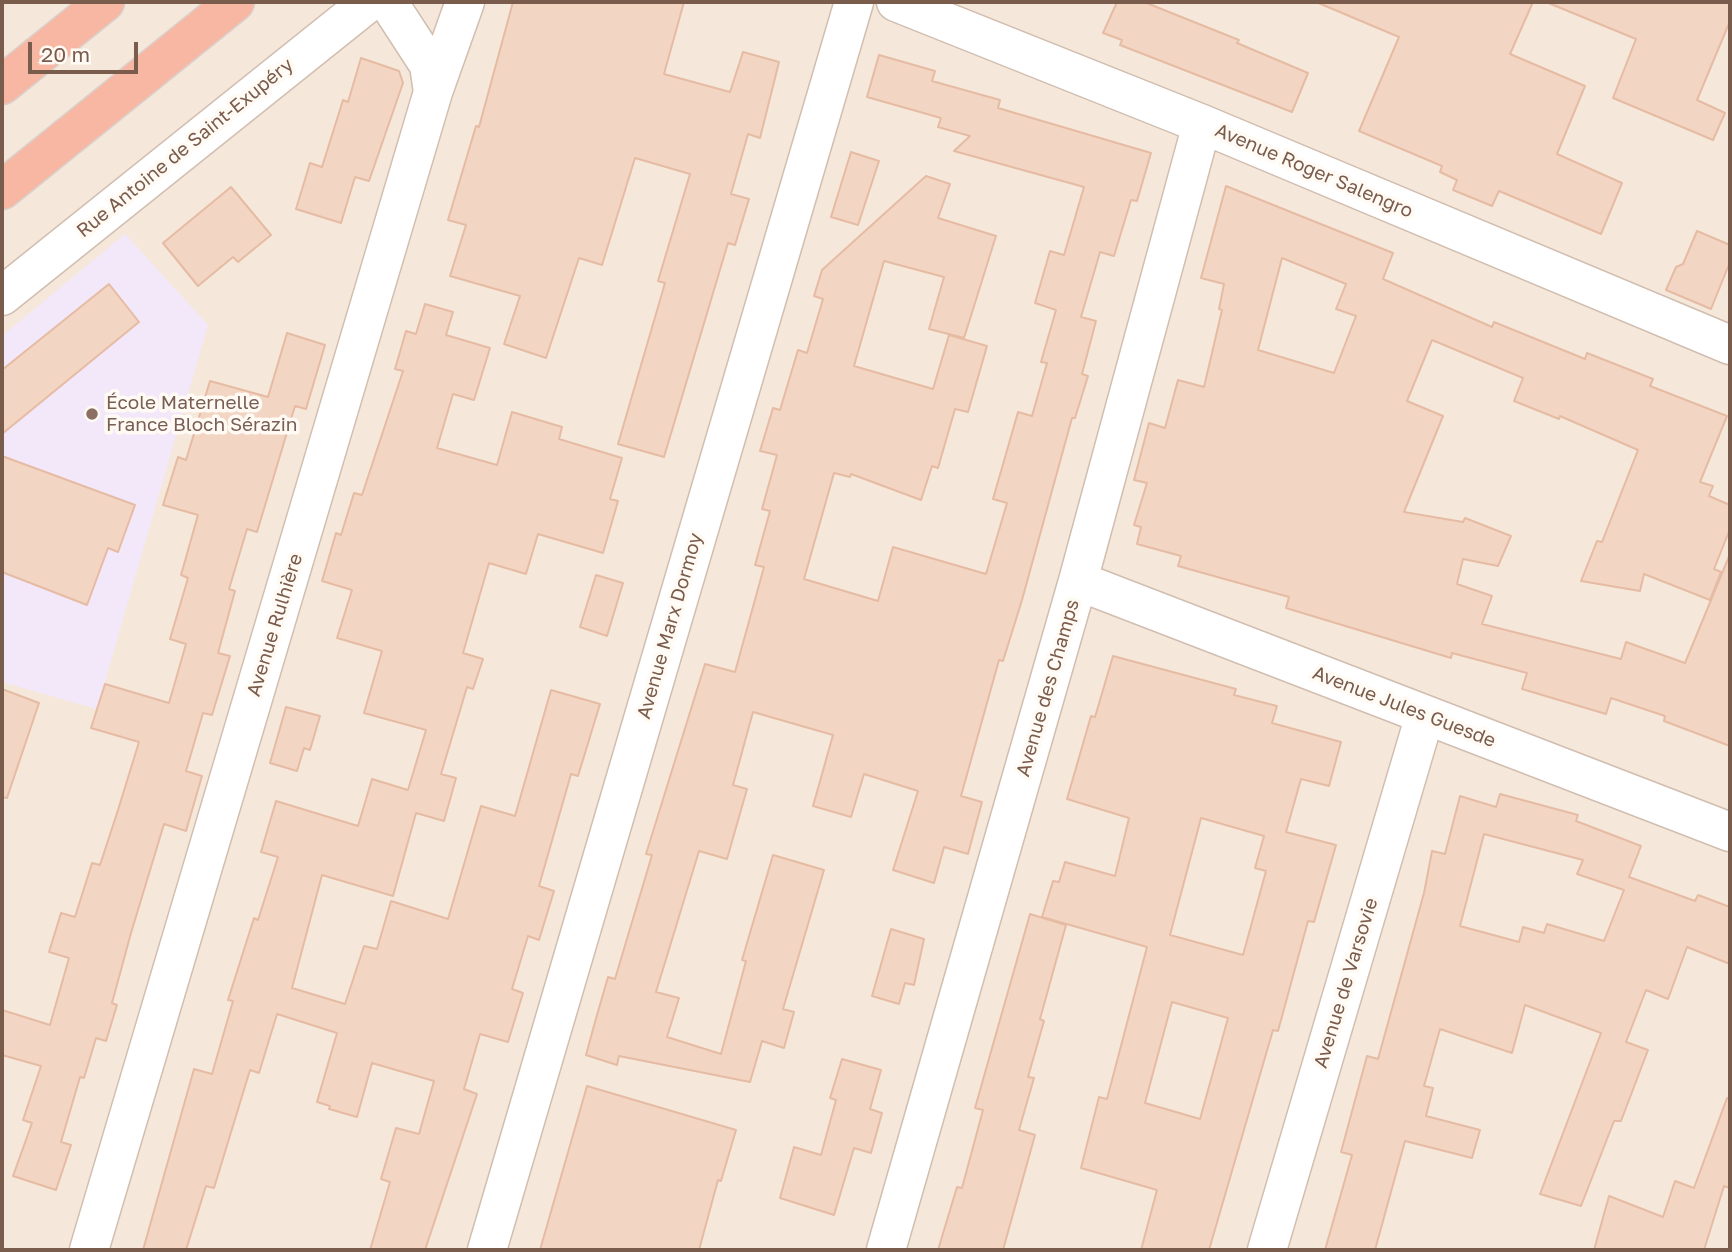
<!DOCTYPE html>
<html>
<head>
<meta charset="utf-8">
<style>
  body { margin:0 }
  #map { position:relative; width:1732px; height:1252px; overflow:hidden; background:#fdf6ec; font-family:"Golos Text",sans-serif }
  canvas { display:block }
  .frame { position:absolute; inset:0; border:4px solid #7a5c4d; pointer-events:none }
  .scale { position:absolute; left:28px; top:42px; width:110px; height:32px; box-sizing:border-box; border:4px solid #7a5c4d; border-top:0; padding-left:9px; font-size:21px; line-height:24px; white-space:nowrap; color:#7a5c4d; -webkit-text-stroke:5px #fffaf3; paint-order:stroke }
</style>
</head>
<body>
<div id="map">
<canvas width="1732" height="1252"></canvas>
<div class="frame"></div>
<div class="scale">20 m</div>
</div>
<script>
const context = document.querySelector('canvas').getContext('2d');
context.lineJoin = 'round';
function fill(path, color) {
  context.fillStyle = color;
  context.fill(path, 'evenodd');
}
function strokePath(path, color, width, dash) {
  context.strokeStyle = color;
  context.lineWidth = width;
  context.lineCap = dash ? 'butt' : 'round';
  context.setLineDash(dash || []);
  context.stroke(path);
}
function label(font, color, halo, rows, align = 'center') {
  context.font = font + ' "Golos Text",sans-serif';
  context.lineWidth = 7;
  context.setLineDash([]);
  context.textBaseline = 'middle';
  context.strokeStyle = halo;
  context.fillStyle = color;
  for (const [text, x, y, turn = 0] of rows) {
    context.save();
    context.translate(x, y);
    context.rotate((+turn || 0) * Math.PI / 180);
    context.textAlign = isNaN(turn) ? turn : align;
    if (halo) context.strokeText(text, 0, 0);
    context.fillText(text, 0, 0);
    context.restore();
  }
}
const residential = new Path2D(`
  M2 2H1730V1250H2Z`);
const education = new Path2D(`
  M125 234 208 325 97 709 2 682V336Z`);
const building = new Path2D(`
  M513 2H684L664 74 730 92 743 52 779 62 760 138 748 134 731 194 749 199 735 245 728 243 664 457 618 444 665 283 658 281 690 174 635 158 602 265 579 258 546 358 504 344 520 296 450 276 466 225 448 220 476 126 479 127Z
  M1117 2H1144L1239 40 1237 43 1308 73 1292 112 1120 45 1122 40 1103 33Z
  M1316 2H1533L1510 54 1585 86 1557 154 1622 183 1601 234 1499 191 1492 206 1453 190 1457 180 1440 172 1442 166 1359 131 1399 37Z
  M1546 2H1730V21L1697 100 1725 113 1713 140 1613 98 1636 39Z
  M879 55 935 71 932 81 1000 100 998 108 1151 153 1137 201 1131 200 1114 256 1100 252 1081 317 1096 321 1082 374 1088 376 1075 418H1072L1022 600 1003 661 999 660 961 796 982 802 968 854 944 847 934 883 893 870 918 791 864 774 851 817 813 806 833 735 753 712 733 785 747 789 727 859 699 851 656 992 679 998 667 1037 721 1054 746 961 742 960 773 855 824 870 783 1009 794 1012 784 1048 762 1041 750 1082 619 1056 617 1065 586 1055 595 1022 608 977 615 979 652 855 646 854 705 664 735 672 764 567 755 565 770 511 762 509 777 455 760 451 773 408 780 410 798 350 807 353 823 299 814 296 822 270 926 176 950 184 938 218 996 236 964 338 929 329 944 277 884 261 854 366 933 389 949 335 987 346 968 412 955 409 938 468 932 466 921 500 851 474 850 477 834 473 804 579 878 601 893 547 986 574 1007 503 993 499 1018 412 1032 416 1047 363 1041 362 1056 310 1035 303 1050 251 1064 255 1084 187 954 151 970 136 938 127 941 118 867 97Z
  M361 58 399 71 403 83 369 181 355 177 341 223 296 209 310 163 322 167 343 100 348 102Z
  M851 152 879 161 858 225 831 217Z
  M1226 186 1393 253 1383 279 1492 327 1494 322 1585 359 1587 353 1653 379 1650 386 1727 416 1700 482 1713 486 1709 496 1730 505V529L1714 569 1721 572 1710 600 1644 574 1640 591 1581 581 1597 541 1602 542 1638 450 1560 416 1559 419 1514 401 1523 378 1432 340 1407 401 1443 416 1404 512 1463 522 1465 518 1511 536 1498 566 1463 559 1457 584 1492 596 1482 624 1621 659 1626 642 1685 663 1730 554V746L1664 721 1665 716 1611 698 1606 714 1522 689 1527 673 1452 653 1451 658 1286 608 1289 597 1178 566 1181 556 1137 544 1141 527 1134 525 1147 483 1134 480 1149 423 1165 428 1178 380 1204 387 1222 310 1219 309 1224 284 1201 278ZM1282 258 1346 284 1336 309 1356 316 1334 373 1258 350Z
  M231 187 271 235 238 262 233 257 198 286 163 243Z
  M1697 231 1730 245V262L1711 309 1666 290 1676 267 1683 264Z
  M109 284 139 322 2 434V370Z
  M425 304 453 312 446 335 490 348 474 400 453 394 437 448 497 465 512 412 562 427 559 439 622 458 610 499 618 501 603 553 538 534 526 574 489 563 463 653 483 659 473 689 467 687 441 774 456 778 444 821 416 813 393 896 322 875 292 988 345 1004 364 946 377 949 391 901 448 919 481 806 515 816 551 690 600 704 578 776 571 774 539 886 554 891 539 940 528 936 512 989 523 993 508 1042 480 1034 464 1089 477 1094 425 1250H370L390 1182 381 1179 396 1128 419 1134 434 1081 372 1063 357 1117 329 1109 330 1106 317 1102 337 1033 277 1014 259 1073 250 1070 214 1188 206 1186 186 1250H143L194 1069 212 1074 233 1001 228 1000 254 918 258 920 278 857 261 852 276 801 358 826 372 779 408 790 426 730 364 713 382 651 337 638 352 590 322 581 336 533 341 535 354 493 362 495 403 371 395 369 406 331 416 334Z
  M287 333 325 345 306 409 295 406 257 532 247 529 229 589 235 591 218 653 230 656 212 715 203 713 186 771 202 776 186 831 164 824 131 933 112 1003 117 1005 106 1041 96 1038 84 1078 80 1077 61 1142 71 1145 56 1190 13 1176 32 1123 23 1120 41 1066 2 1055V1010L50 1025 69 958 49 952 61 913 75 917 92 863 100 865 118 810 139 742 91 728 105 684 169 703 186 644 170 639 188 578 181 575 198 515 163 505 178 457 186 460 210 381 268 397Z
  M2 456 135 505 118 552 108 548 87 605 2 572Z
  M596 575 623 583 607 636 580 627Z
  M1113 656 1236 689 1234 695 1277 706 1272 723 1341 742 1329 786 1301 779 1286 832 1336 845 1314 922 1308 921 1278 1031 1273 1030 1209 1250H1141L1157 1190 1081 1168 1099 1097 1107 1099 1147 947 1042 917 1053 881 1059 882 1065 862 1115 876 1129 818 1067 799 1091 716 1095 717ZM1201 818 1264 836 1255 868 1266 871 1243 955 1170 935ZM1172 1002 1228 1018 1200 1119 1145 1103Z
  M2 689 39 703 7 798 2 797Z
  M286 707 320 716 310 750 304 748 297 771 270 763Z
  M1500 794 1578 815 1576 821 1641 846 1629 877 1695 901 1698 895 1730 907V964L1687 947 1668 999 1646 990 1626 1042 1648 1050 1621 1121H1614L1581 1206 1540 1194 1601 1033 1525 1005 1512 1053 1440 1029 1424 1086 1433 1088 1426 1116 1480 1130 1472 1158 1405 1141 1375 1250H1325L1352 1155 1341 1152 1367 1056 1378 1059 1424 893 1432 851 1445 854 1460 796 1496 807ZM1484 834 1583 860 1577 874 1624 890 1604 941 1547 924 1544 933 1523 927 1519 942 1460 926Z
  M1030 914 1066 925 1040 1019 1044 1021 1028 1077 1034 1078 1019 1130 1035 1135 1003 1250H938L957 1187 962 1188 983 1110 975 1108Z
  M891 929 924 939 914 985 905 983 899 1004 872 996Z
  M842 1059 881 1070 870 1109 882 1113 871 1153 854 1148 834 1215 780 1198 794 1147 821 1155 836 1100 830 1098Z
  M587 1086 736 1130 721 1181 718 1180 699 1250H540Z
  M1727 1098 1730 1099V1188L1724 1186 1704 1250H1594L1609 1196 1663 1217 1675 1181 1694 1188Z`);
const minor = new Path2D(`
  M388 2 429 65 433 92
  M896 2 1202 124 1730 345
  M2 296 369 2
  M1078 581 1730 832
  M89 1250 433 92 465 2
  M487 1250 854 2
  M886 1250 1078 581 1202 124
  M1267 1250 1425 715`);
const highway = new Path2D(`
  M2 85 105 2
  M2 190 235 2`);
const markers = [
  [92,414,7,"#8d6e63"]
];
const streetNames = [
  ["Rue Antoine de Saint-Exupéry",185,148,-39],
  ["Avenue Roger Salengro",1314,171,23],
  ["Avenue Rulhière",275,625,-73],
  ["Avenue Marx Dormoy",670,626,-74],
  ["Avenue des Champs",1048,688,-74],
  ["Avenue Jules Guesde",1404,707,21],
  ["Avenue de Varsovie",1346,983,-73]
];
const educationNames = [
  ["École Maternelle",106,403],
  ["France Bloch Sérazin",106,425]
];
fill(residential, '#f5e8da');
fill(education, '#f3e8fa');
fill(building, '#f3d5c3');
strokePath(building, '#e6bba3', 2);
strokePath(minor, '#d1beb0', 41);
strokePath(highway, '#dad1cd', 41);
strokePath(minor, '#fff', 38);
strokePath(highway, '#f7b7a3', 38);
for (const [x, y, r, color] of markers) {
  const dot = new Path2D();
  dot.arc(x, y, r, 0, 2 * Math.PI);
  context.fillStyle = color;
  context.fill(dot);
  strokePath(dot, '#fffaf3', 2.5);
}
label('19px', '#7a5c4d', '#fffaf3', streetNames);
label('19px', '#785e54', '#fffaf3', educationNames, 'left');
</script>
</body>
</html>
